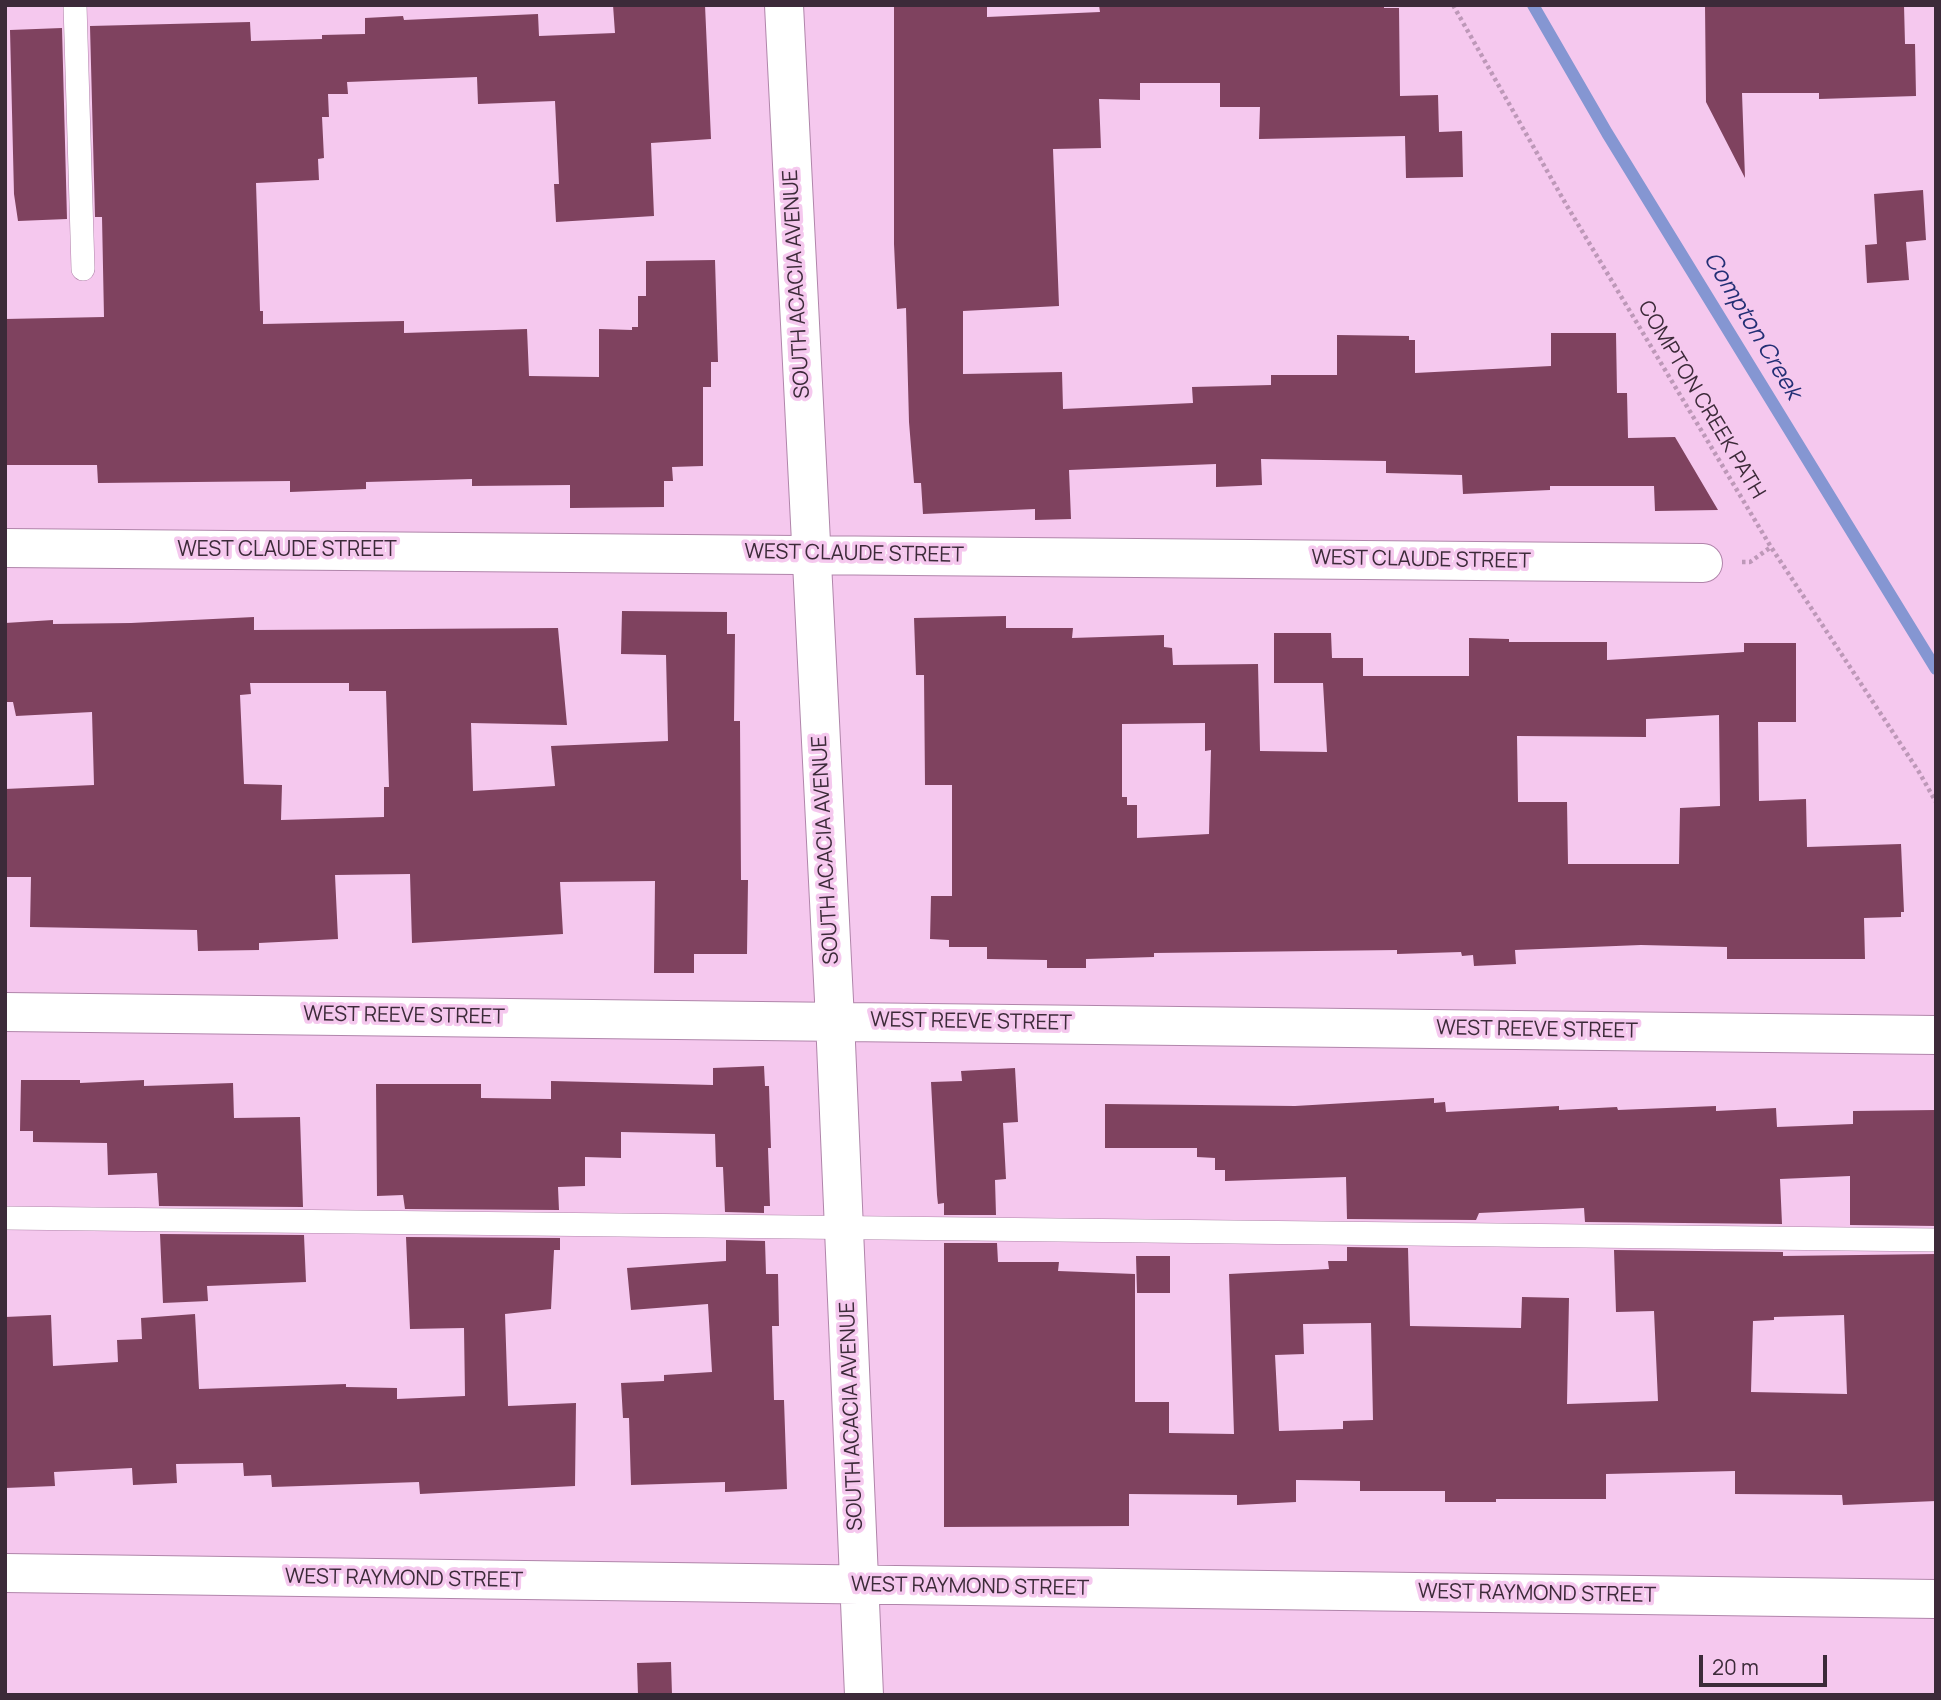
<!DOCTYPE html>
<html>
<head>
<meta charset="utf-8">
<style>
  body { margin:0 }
  #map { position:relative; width:1941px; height:1700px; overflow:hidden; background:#f5c8ee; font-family:Manrope,sans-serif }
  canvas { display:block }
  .frame { position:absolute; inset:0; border:7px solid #3c2a39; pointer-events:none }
  .scale { position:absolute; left:1699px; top:1655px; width:128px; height:32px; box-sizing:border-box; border:4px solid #3c2a39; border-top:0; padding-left:9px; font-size:21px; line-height:24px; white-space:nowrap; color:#3c2a39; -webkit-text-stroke:5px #f5c8ee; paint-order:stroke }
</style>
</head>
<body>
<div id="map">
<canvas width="1941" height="1700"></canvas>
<div class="frame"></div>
<div class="scale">20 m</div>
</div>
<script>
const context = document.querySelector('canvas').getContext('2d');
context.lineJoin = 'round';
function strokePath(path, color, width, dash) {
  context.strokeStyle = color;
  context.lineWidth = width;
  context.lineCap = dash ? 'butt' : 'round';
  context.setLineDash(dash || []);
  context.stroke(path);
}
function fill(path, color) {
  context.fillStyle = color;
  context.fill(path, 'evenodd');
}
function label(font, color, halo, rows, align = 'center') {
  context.font = font + ' Manrope,sans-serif';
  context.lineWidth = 7;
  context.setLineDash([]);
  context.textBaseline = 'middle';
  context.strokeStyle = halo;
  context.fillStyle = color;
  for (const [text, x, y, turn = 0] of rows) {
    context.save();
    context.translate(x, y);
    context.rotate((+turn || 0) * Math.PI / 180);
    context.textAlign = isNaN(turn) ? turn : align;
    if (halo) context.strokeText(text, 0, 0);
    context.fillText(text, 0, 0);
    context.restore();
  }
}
const stream = new Path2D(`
  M1533 5 1607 133 1936 669`);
const building = new Path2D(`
  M613 5H705L711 139 651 143 654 216 556 222 554 184H559L555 101 478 104 477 77 347 82 348 94H328L329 117H322L324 158 318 159 319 180 256 183 260 311H263V324L404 321V333L527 329 529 376 599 377V329L632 330V327H638V296H646V261L715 260 718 362H711V387H703V466L672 467 673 481H664V507L570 508V485L472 486V479L366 482V489L290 492V481L98 483 97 465H5V319L104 317 102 217H95L90 26 250 22 251 41 322 39V35L365 34V18L403 16 404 20 538 14 539 36 615 33Z
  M894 5H987V17L1100 12 1099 5H1384V8H1399L1400 96 1438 95 1439 132 1462 131 1463 177 1406 178 1405 136 1259 139 1260 107H1220V83H1140V100L1099 99 1101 148 1053 149 1059 306 963 311V374L1062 372 1063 409 1193 403 1192 387 1271 385V375H1337V335L1409 336V340H1415V373L1551 366V333H1616L1617 393H1627L1628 438 1675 437 1718 510 1655 511 1654 486H1550V490L1463 494 1462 475 1386 473V461L1261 459 1262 485 1216 487V464L1069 470 1071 519 1035 520V509L923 514 921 483H914L909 422 906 308 897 309 894 244Z
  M1705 5H1904L1905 44H1915L1916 96 1819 99V93H1742L1745 178 1706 102Z
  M62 28 67 219 18 221 14 194 10 30Z
  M1923 190 1926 240 1906 242 1909 280 1867 283 1865 245 1877 244 1874 194Z
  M622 611 727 612V634H735L734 721H740L741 880H748L747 954H694V973H654L655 881 560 882 563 934 412 943 410 874 335 875 338 939 259 943V950L198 951 197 930 30 927 31 877H5V789L94 785 92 712 16 716 13 702H5V623L53 620V624L131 623 254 617V630L558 628 567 725 471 723 473 791 555 786 551 746 668 741 666 655 621 654ZM250 683H349V691H386L389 787H384V817L281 820 282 785 244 784 240 695 251 694Z
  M1006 616V628H1073L1072 638 1164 635V647L1172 648 1173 665 1258 664 1260 751 1327 752 1323 683H1274V633H1331L1332 658H1363V676H1469V638L1509 639V642H1607V660L1744 652V643H1796V722H1758L1759 801 1806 799 1807 847 1901 844 1904 912H1901V917L1864 918 1865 959H1727V947L1641 945 1515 950 1516 964 1474 966 1473 955 1462 956 1461 952 1397 954V950L1154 953V957L1086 959V968H1047V960L987 959V947H949V940L930 939 931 896H952V785H925L924 675H916L914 618ZM1719 715 1720 806 1680 808 1679 864H1568L1567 802H1518L1517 736 1646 737V719ZM1205 723V751L1211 750 1209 834 1137 838V805H1127V797H1122V724Z
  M764 1066 765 1086H769L771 1148H768L770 1206H764V1213L725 1212 723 1167H716L715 1134 621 1132V1158L585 1157V1186L558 1187 559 1210 405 1209 403 1195 377 1196 376 1084H481V1098L551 1099V1081L713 1085V1068Z
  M1015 1068 1018 1122 1003 1123 1006 1179 995 1180 996 1215H944V1203L938 1204 937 1195 931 1082 962 1081 961 1071Z
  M21 1080H80V1083L144 1080V1086L233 1083 234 1118 300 1117 303 1207 159 1206 157 1173 108 1175 107 1143 33 1142V1131H20Z
  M1434 1098V1103L1445 1102 1446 1112 1559 1106V1110L1617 1107 1618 1110 1716 1106V1111L1776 1108 1777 1127 1853 1124V1111L1936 1110V1226L1850 1225V1176L1780 1179 1782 1224 1585 1222 1584 1208 1479 1213 1476 1220 1347 1219 1346 1177 1225 1181V1170H1215V1158L1197 1157V1148H1105V1104L1295 1106Z
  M160 1234 304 1235 306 1282 207 1286 208 1301 163 1303Z
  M406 1237 560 1238V1250H554L551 1309 505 1314 508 1406 576 1403 575 1486 420 1494 419 1482 272 1487 271 1475 244 1476 243 1463 176 1464 177 1483 133 1485 132 1468 54 1472 55 1486 5 1488V1317L51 1315 53 1366 118 1362 117 1340 142 1339 141 1318 195 1314 199 1389 346 1384V1387L397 1388V1399L465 1396 464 1328 410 1329Z
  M726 1240 765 1241 766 1274H778L779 1326H772L774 1400H784L787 1489 725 1492V1482L631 1485 629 1418H623L621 1383 664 1381V1375L712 1372 708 1304 631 1310 627 1268 726 1261Z
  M944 1243H997L998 1262H1059L1058 1271 1135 1274V1402H1169V1433L1234 1434 1229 1274 1329 1269 1328 1261H1347V1247L1408 1248 1410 1326 1521 1328 1522 1297 1569 1298 1567 1404 1658 1401 1654 1311 1616 1312 1614 1250 1783 1252V1256L1936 1254V1501L1843 1505 1842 1495 1735 1494V1471L1606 1474V1499H1496V1502H1445V1491H1360V1481L1296 1480V1502L1237 1505V1495L1129 1494V1526L944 1527ZM1844 1315 1847 1394 1751 1392 1753 1321 1774 1320V1317ZM1371 1323 1373 1420 1343 1421V1429L1279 1431 1275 1355 1304 1354 1303 1324Z
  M1136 1256H1170V1293H1137Z
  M671 1662 672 1695H638L637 1663Z`);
const path = new Path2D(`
  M1453 5 1567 206 1771 547 1919 772 1936 802
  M1742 562H1750L1771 547`);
const service = new Path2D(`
  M75 5 83 269
  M5 1218 1936 1240`);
const minor = new Path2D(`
  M784 5 835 1020 864 1695
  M5 548 1703 563
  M5 1012 1936 1035
  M5 1573 1936 1599`);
const streetNames = [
  ["SOUTH ACACIA AVENUE",797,284,-93],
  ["COMPTON CREEK PATH",1701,400,59],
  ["WEST CLAUDE STREET",287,550],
  ["WEST CLAUDE STREET",854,554,1],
  ["WEST CLAUDE STREET",1421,560,1],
  ["SOUTH ACACIA AVENUE",826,850,-93],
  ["WEST REEVE STREET",404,1016,1],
  ["WEST REEVE STREET",971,1022,1],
  ["WEST REEVE STREET",1537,1030,1],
  ["SOUTH ACACIA AVENUE",852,1416,-92],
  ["WEST RAYMOND STREET",404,1579,1],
  ["WEST RAYMOND STREET",970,1587,1],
  ["WEST RAYMOND STREET",1537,1594,1]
];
const waterNames = [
  ["Compton Creek",1752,326,59]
];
strokePath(stream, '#8596d2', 12);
fill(building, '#7f425f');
strokePath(service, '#b085aa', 24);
strokePath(minor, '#b085aa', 40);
strokePath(path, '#bd98b8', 4.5, [3.5, 3.5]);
strokePath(service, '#fff', 23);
strokePath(minor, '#fff', 38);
label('21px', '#3c2a39', '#f5c8ee', streetNames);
label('italic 23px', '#232f75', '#f5c8ee', waterNames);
</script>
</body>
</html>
